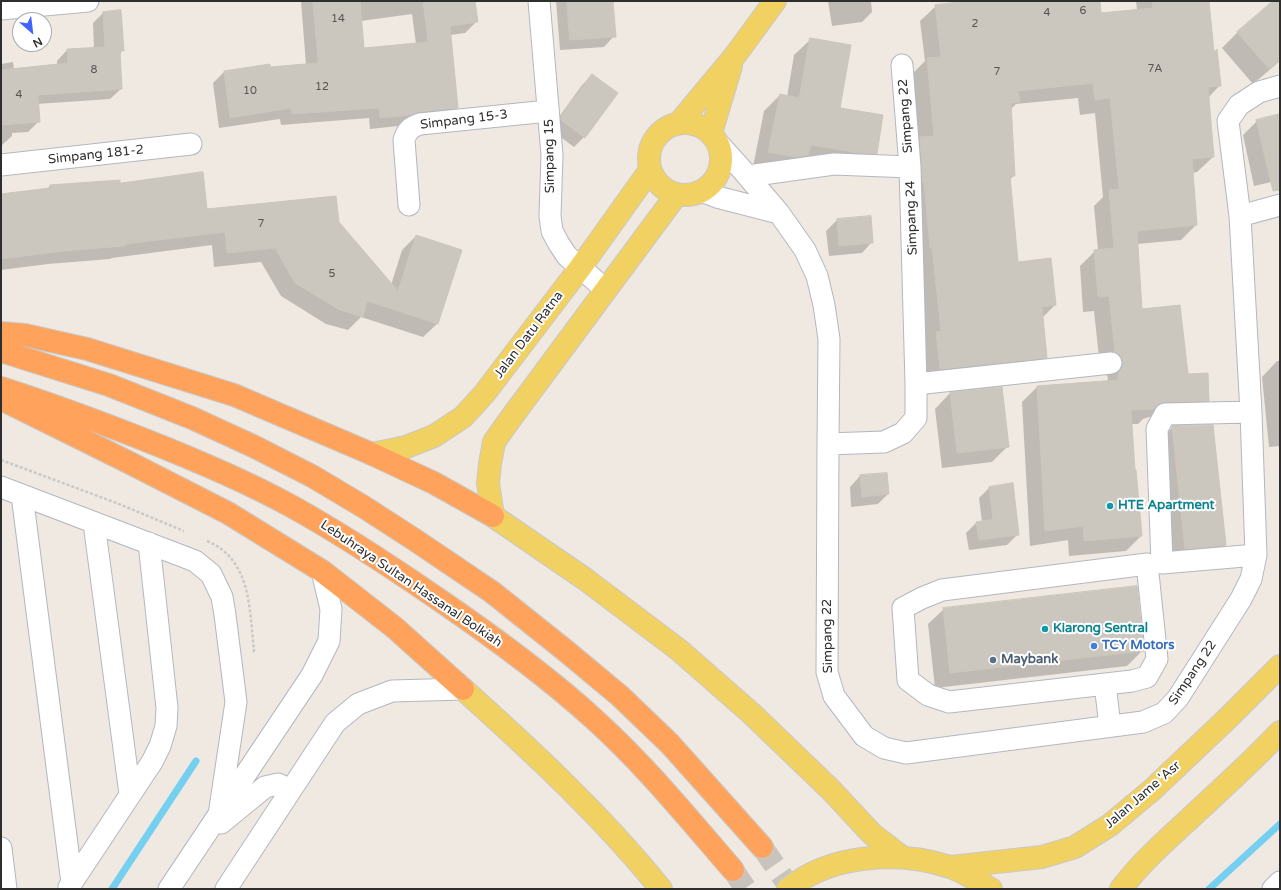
<!DOCTYPE html>
<html>
<head>
<meta charset="utf-8">
<style>
  body { margin:0 }
  #map { position:relative; width:1281px; height:890px; overflow:hidden; background:#efe9e1; font-family:"Varela Round",sans-serif }
  canvas { display:block }
  .frame { position:absolute; inset:0; border:2px solid #2e2e2e; pointer-events:none }
  .north { position:absolute; left:12px; top:12px; width:40px; height:40px; box-sizing:border-box; background:#fff; border:1px solid #ababab; border-radius:50%; rotate:152deg; font-size:11px; font-weight:700; line-height:16px; text-align:center; color:#2e2e2e }
  .north::after { content:''; display:block; margin:auto; width:14px; height:18px; background:#4264fb; clip-path:polygon(50% 0,100% 100%,50% 72%,0 100%) }
</style>
</head>
<body>
<div id="map">
<canvas width="1281" height="890"></canvas>
<div class="frame"></div>
<div class="north">N</div>
</div>
<script>
const context = document.querySelector('canvas').getContext('2d');
context.lineJoin = 'round';
function fill(path, color) {
  context.fillStyle = color;
  context.fill(path, 'evenodd');
}
function strokePath(path, color, width, dash) {
  context.strokeStyle = color;
  context.lineWidth = width;
  context.lineCap = dash ? 'butt' : 'round';
  context.setLineDash(dash || []);
  context.stroke(path);
}
function label(font, color, halo, rows, align = 'center') {
  context.font = font + ' "Varela Round",sans-serif';
  context.lineWidth = 4;
  context.setLineDash([]);
  context.textBaseline = 'middle';
  context.strokeStyle = halo;
  context.fillStyle = color;
  for (const [text, x, y, turn = 0] of rows) {
    context.save();
    context.translate(x, y);
    context.rotate((+turn || 0) * Math.PI / 180);
    context.textAlign = isNaN(turn) ? turn : align;
    if (halo) context.strokeText(text, 0, 0);
    context.fillText(text, 0, 0);
    context.restore();
  }
}
const shadow = new Path2D(`
  M301 1H474L477 21 465 33 450 35 457 108 445 119 407 123 398 126 370 129 369 118 281 125 280 119 219 128 213 83 224 72 269 66V68L306 65ZM412 14 416 44 364 49 361 21Z
  M556 1H612L614 36 604 47 560 50Z
  M828 1H871L872 12 862 22 832 26Z
  M970 1H1099L1100 14 1137 10 1136 1H1208L1213 54 1220 85 1208 98 1213 157 1197 172 1192 173 1196 225 1181 240 1137 244 1141 310 1187 375 1208 401 1193 416 1149 417 1143 419 1138 424H1131L1134 471 1141 536 1126 551 1069 556 1068 540 1030 546 1022 402 1037 387 1107 382 1108 378 1105 371 1100 367 1094 311 1083 312 1080 266 1095 251 1098 250 1094 206 1103 197 1095 113 1080 115 1078 98 1016 104 1010 110 1014 175 1010 180 1017 263 1055 305 1042 318 1046 357 1030 373 925 384 921 348 926 343 917 262 912 74 925 61 920 21 936 6Z
  M1280 11V61L1253 84 1222 48 1238 32Z
  M103 13 123 50 119 55 121 89 110 99 37 104 39 121 28 132 12 133V136L1 146V64L13 62 14 70 57 65V61L67 50 94 48 93 23Z
  M810 40 839 109 876 153 860 169 753 167 764 111 780 95 787 97 794 55Z
  M593 75 584 137 574 147 551 130V128L582 85Z
  M1280 115V180L1254 186 1243 135 1257 121Z
  M119 184 206 210 338 223 391 285 402 250 416 236 461 250 437 324 423 337 361 317 348 330 326 324 281 296 261 262 214 267 212 245 112 258 110 259 48 264 1 270V195L47 189 50 186Z
  M870 217 872 242 862 253 829 256 826 231 837 220Z
  M1277 361H1280V446L1269 447 1262 377Z
  M950 393 1008 446 992 462 942 468 935 409Z
  M1173 427 1225 545 1210 561 1170 564 1157 443Z
  M886 474 888 494 878 504 851 507 850 487 860 476Z
  M989 488 1018 534 1007 545 969 550 966 533 976 523 982 522 979 498Z
  M944 609 1143 650 1127 666 935 688 928 624Z`);
const stream = new Path2D(`
  M112 889 196 761
  M1209 889 1280 824`);
const building = new Path2D(`
  M313 1H360L364 48 428 42 423 1H475L478 22 450 26 458 108 419 112 410 115 380 118 379 108 292 114 291 108 230 118 224 71 270 64V67L318 63Z
  M567 1H613L616 37 570 40Z
  M969 1H1100L1101 13 1153 8 1152 1H1209L1214 52 1217 49 1221 86 1208 87 1214 157 1192 159 1197 225 1137 231 1142 309 1180 305 1188 374 1208 373 1209 401 1165 402 1158 404 1154 409 1131 410 1135 470H1136L1142 536 1084 541 1083 526 1045 531 1037 386 1118 380V373L1122 368 1123 362 1120 356 1115 352 1109 296 1098 297 1094 250 1114 248 1109 190 1119 189 1110 98 1095 100 1093 83 1018 91 1020 102 1011 103 1015 176H1010L1018 262 1051 258 1056 305 1042 307 1047 358 940 369 936 332 941 331 932 248H930L924 182H922L920 137 934 136 927 58 941 57 935 5Z
  M1273 1H1280V60L1269 69 1237 32Z
  M121 10 124 51H120L122 89 38 95 40 122 1 125V70L68 63 67 49 105 47 103 12Z
  M810 38 851 45 840 108 883 115 877 154 859 153 811 145 808 155 796 157 768 152 780 94 799 98Z
  M592 74 618 93 585 138 561 120V116Z
  M1280 114V190L1273 191 1256 120Z
  M203 172 207 209 336 196 339 222 398 291 416 235 462 250 438 324 367 301 363 317 340 310 295 283 275 248 227 253 225 232 125 244V246L63 251 1 259V194L50 188V185L120 180V183Z
  M871 216 873 243 839 246 837 219Z
  M1002 387 1009 447 957 453 950 392Z
  M1213 425 1226 545 1185 549 1172 427V426Z
  M887 473 889 494 862 497 860 475Z
  M1013 483 1019 535 979 540 976 522 993 519 989 487Z
  M1137 586 1144 651 950 673 943 608Z`);
const highwayTunnel = new Path2D(`
  M762 847 791 889
  M733 870 746 889`);
const path = new Path2D(`
  M1 460 114 502 184 531
  M207 541C252 560 249 609 254 650L253 654`);
const minor = new Path2D(`
  M539 1 552 155 550 216 552 231 559 244 567 256 606 290
  M1 9 88 1
  M717 142 738 165 779 213 805 250 817 276 824 305 829 339 828 444 827 672 834 696 864 736 884 748 906 753 1143 722 1164 713 1178 698 1241 599 1251 579 1256 555 1251 412 1240 216 1228 121 1239 105 1259 92 1280 86
  M1 165 191 144
  M748 176 834 164 910 167
  M701 191 717 197 779 213
  M409 205 404 140C407 130 411 127 420 124L548 111
  M1240 216 1280 205
  M916 384 1111 363
  M1251 412 1165 414 1157 429 1162 563 1256 555
  M828 444 884 442 903 433 916 418V384L910 167 902 65
  M1 487 195 561 211 574 222 597 225 615 236 702 219 815
  M22 495 72 883
  M94 523 130 794
  M1147 564 1157 659 1147 677 1132 681 949 702 928 695 908 680 903 608 922 598 942 590Z
  M1105 684 1110 726
  M221 823 265 787 278 784 291 790
  M1 848 6 889
  M69 887 152 762 160 746 166 726 167 708 149 543
  M169 889 312 675 329 641 331 609 322 571
  M226 889 335 723 358 704 392 691 463 689
  M1273 889 1280 882`);
const major = new Path2D(`
  M679 123 734 57 775 1
  M649 159a36 36 0 1 1 72 0a36 36 0 1 1-72 0Z
  M711 133 731 66
  M677 194 511 418 494 442 490 464 488 483 493 516 585 579 679 650 752 714 831 790 872 834 902 857
  M372 454 406 447 434 436 463 417 484 394 580 268 650 170
  M463 689C533 752 602 816 661 889
  M951 867 1042 857 1075 847 1110 825 1152 790 1228 718 1280 666
  M788 889C831 854 899 850 950 867 963 871 979 882 991 889
  M1121 889C1139 865 1162 844 1185 823 1217 793 1250 764 1280 732`);
const highway = new Path2D(`
  M1 333 25 335 87 349 234 395 372 454 434 483 493 516
  M1 351 109 385 192 418 253 446 312 476 364 507 415 540 492 592 566 651 620 696 670 744 762 847
  M1 388C48 403 94 420 140 438 191 458 242 479 291 506 342 534 390 566 438 599 492 636 546 675 594 719 645 765 688 818 733 870
  M9 403 128 462 228 513 322 571 395 628 463 689`);
const markers = [
  [1110,506,4,"#0f9aa8"],
  [1045,629,4,"#0f9aa8"],
  [1094,646,4,"#3f7fe0"],
  [993,660,4,"#5c6f8a"]
];
const numberNames = [
  ["6",1083,11],
  ["4",1047,13],
  ["14",338,19],
  ["2",975,24],
  ["7A",1155,69],
  ["8",94,70],
  ["7",997,72],
  ["12",322,87],
  ["10",250,91],
  ["4",19,95],
  ["7",261,224],
  ["5",332,274]
];
const streetNames = [
  ["Simpang 22",906,116,-94],
  ["Simpang 15-3",464,120,-7],
  ["Simpang 181-2",96,155,-6],
  ["Simpang 15",550,156,-91],
  ["Simpang 24",912,218,-92],
  ["Jalan Datu Ratna",529,335,-53],
  ["Lebuhraya Sultan Hassanal Bolkiah",411,584,34],
  ["Simpang 22",828,636,-91],
  ["Simpang 22",1193,673,-56],
  ["Jalan Jame 'Asr",1143,795,-41]
];
const cultureNames = [
  ["HTE Apartment",1118,506],
  ["Kiarong Sentral",1053,629]
];
const shopNames = [
  ["TCY Motors",1102,646]
];
const serviceNames = [
  ["Maybank",1001,660]
];
fill(shadow, '#0003');
strokePath(stream, '#75cff0', 7);
fill(building, '#cbc7bf');
strokePath(building, '#cbc5ba', 1);
strokePath(highwayTunnel, '#c8c4bd', 22, [22, 11]);
strokePath(minor, '#b4b7c1', 23);
strokePath(major, '#c9c9c9', 24);
strokePath(highway, '#c9c9c9', 24);
strokePath(path, '#c9c9c9', 2.5, [3, 2]);
strokePath(minor, '#fff', 21);
strokePath(major, '#f2d163', 22);
strokePath(highway, '#ffa35c', 22);
for (const [x, y, r, color] of markers) {
  const dot = new Path2D();
  dot.arc(x, y, r, 0, 2 * Math.PI);
  context.fillStyle = color;
  context.fill(dot);
  strokePath(dot, '#fff', 1.5);
}
label('11px', '#555452', null, numberNames);
label('13px', '#2e2e2e', '#fff', streetNames);
label('bold 13px', '#0d838f', '#fff', cultureNames, 'left');
label('bold 13px', '#366cbe', '#fff', shopNames, 'left');
label('bold 13px', '#4e5e75', '#fff', serviceNames, 'left');
</script>
</body>
</html>
